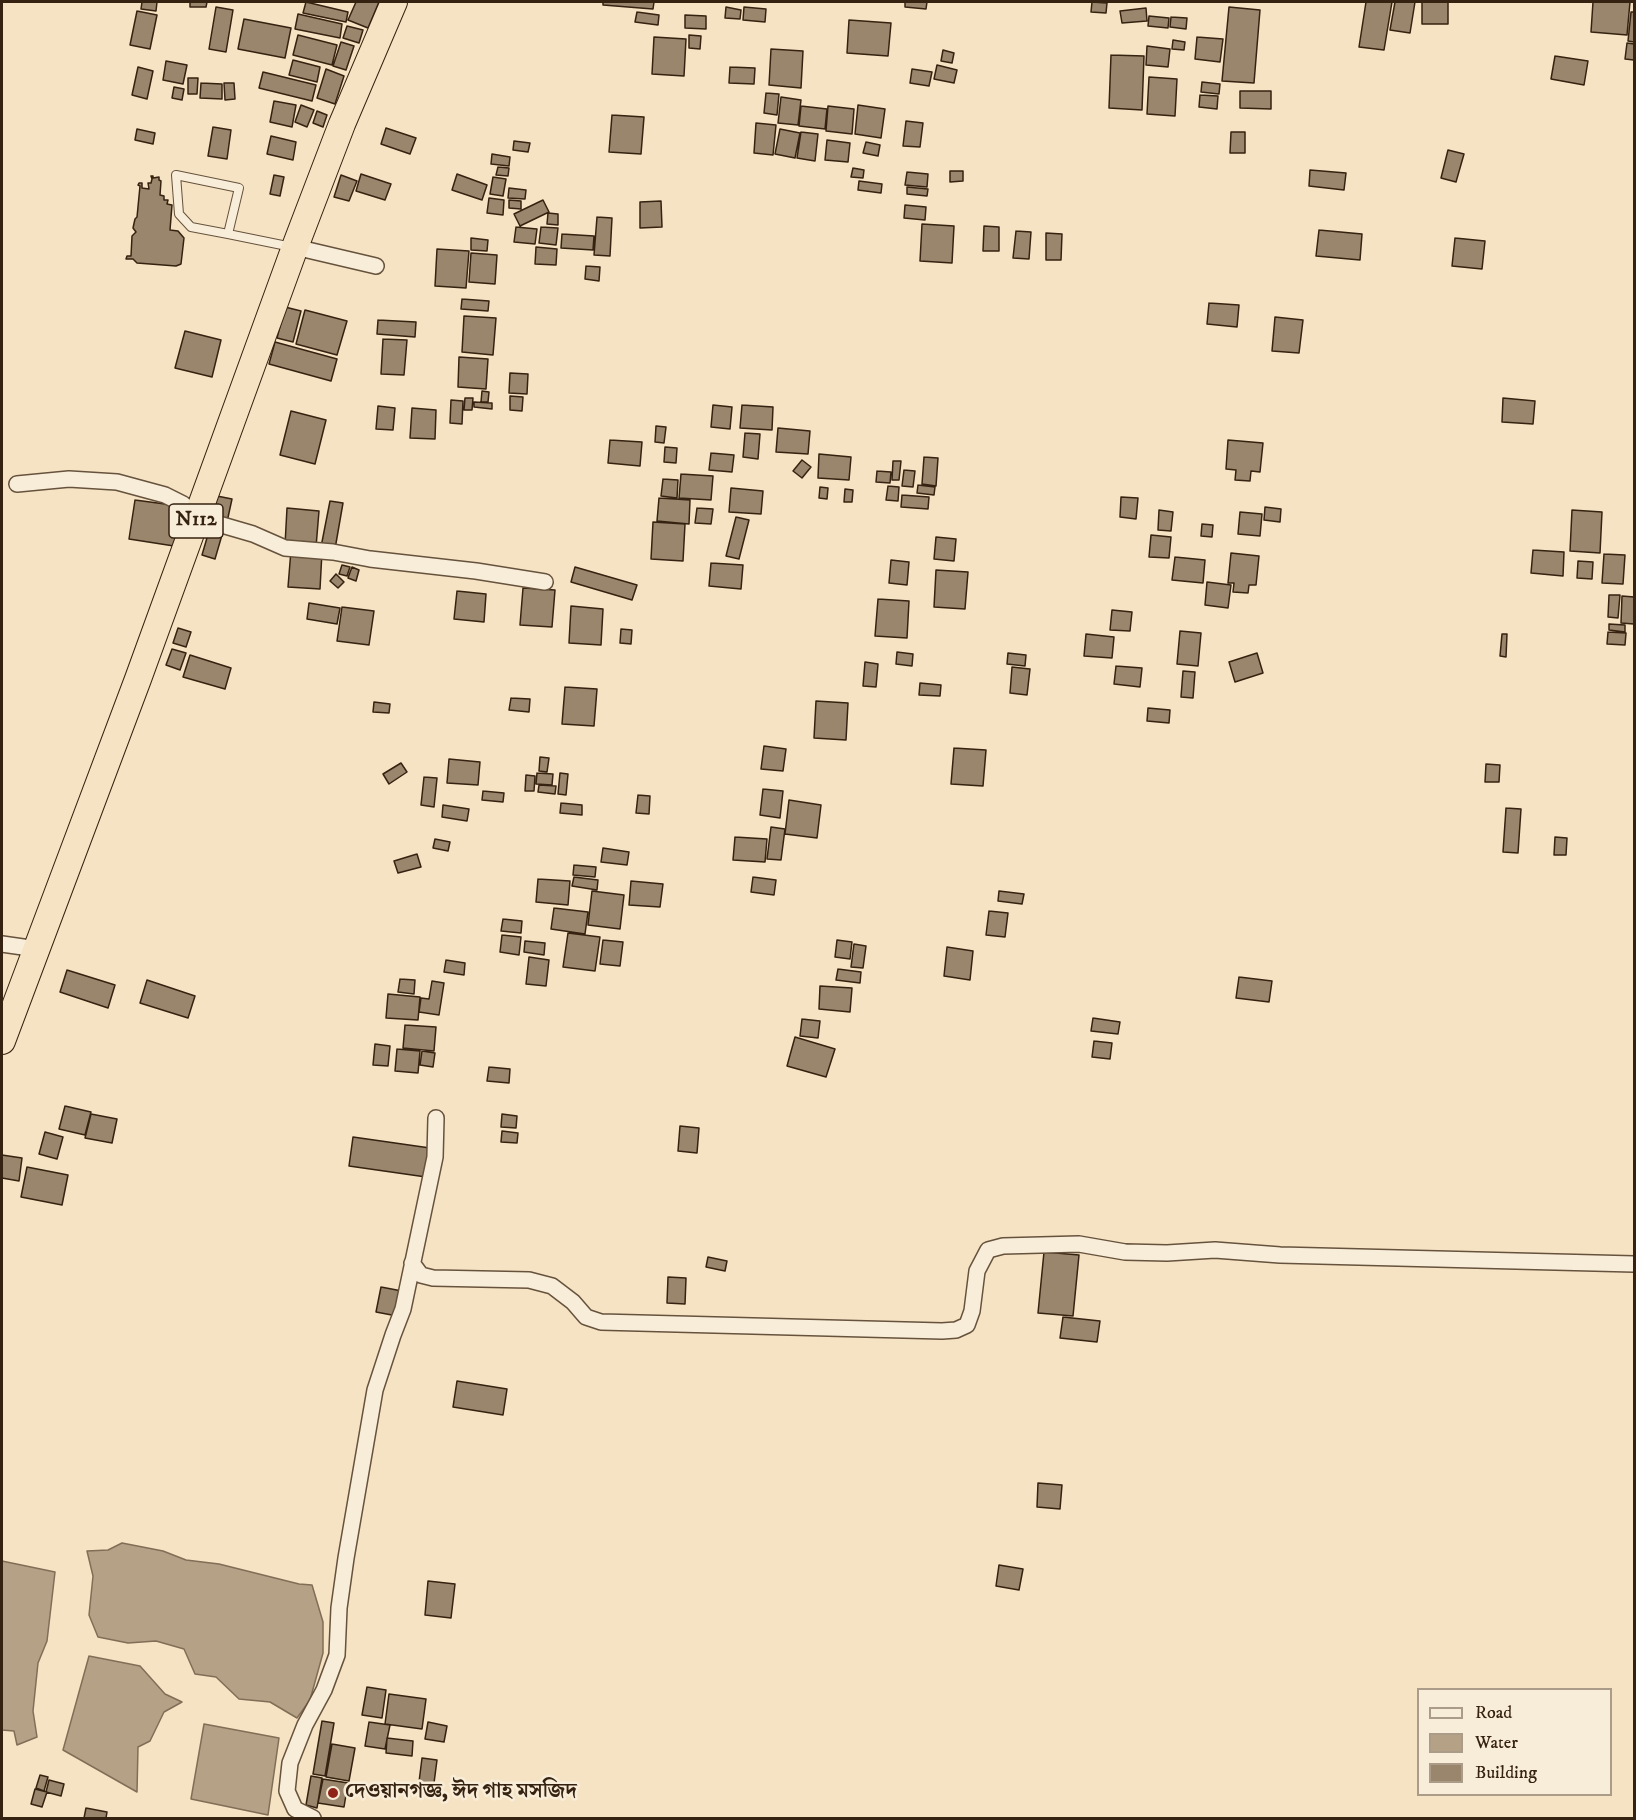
<!DOCTYPE html>
<html>
<head>
<meta charset="utf-8">
<style>
	body { margin:0 }
	#map { position:relative; width:1636px; height:1820px; overflow:hidden; background:#f5e3c3; font-family:"IM FELL DW Pica",serif }
	canvas { display:block }
	.frame { position:absolute; inset:0; border:3px solid #362210; pointer-events:none }
	.legend { position:absolute; left:1417px; top:1688px; width:195px; height:108px; box-sizing:border-box; background:#f8edd8; border:2px solid #aa9c88; margin:0; padding:8px 10px; list-style:none; font-size:18px; color:#362210 }
	.legend li { display:flex; align-items:center; gap:12px; height:30px }
	.legend b { width:30px; border:2px solid #aa9c88 }
</style>
</head>
<body>
<div id="map">
<canvas width="1636" height="1820"></canvas>
<div class="frame"></div>
<ul class="legend">
<li><b style="height:8px;background:#f8edd8"></b>Road</li>
<li><b style="height:16px;background:#b4a186"></b>Water</li>
<li><b style="height:16px;background:#99866d"></b>Building</li>
</ul>
</div>
<script>
const ctx = document.querySelector('canvas').getContext('2d');
ctx.lineJoin = 'round';
function paint(path, color) { ctx.fillStyle = color; ctx.fill(path, 'evenodd'); }
const shape = rows => new Path2D(rows.map(r => 'M' + r).join(''));
function trace(path, color, width, dash) { ctx.strokeStyle = color; ctx.lineWidth = width; ctx.lineCap = dash ? 'butt' : 'round'; ctx.setLineDash(dash || []); ctx.stroke(path); }
function drawText(font, color, halo, rows, align = 'center') {
  ctx.font = font + ' "IM FELL DW Pica","Noto Serif Bengali",serif'; ctx.lineWidth = 5; ctx.setLineDash([]); ctx.textBaseline = 'middle'; ctx.strokeStyle = halo; ctx.fillStyle = color; for (const [text, x, y, turn = 0] of rows) {
    ctx.save(); ctx.translate(x, y); ctx.rotate((+turn || 0) * Math.PI / 180); ctx.textAlign = isNaN(turn) ? turn : align; if (halo) ctx.strokeText(text, 0, 0); ctx.fillText(text, 0, 0); ctx.restore();
  }
}
const water = shape([
	[122,1543,163,1551,186,1560,219,1564,299,1584,312,1585,323,1622,323,1653,310,1700,297,1718,270,1702,239,1699,216,1677,195,1674,184,1649,156,1641,128,1643,98,1637,89,1615,93,1576,87,1551,108,1550,122,1543],
	[2,1561,55,1572,47,1641,38,1663,33,1711,37,1737,17,1745,14,1731,2,1730,2,1561],
	[89,1656,140,1666,165,1694,182,1702,164,1712,150,1741,138,1747,137,1792,63,1750,89,1656],
	[204,1724,279,1738,268,1815,191,1799,204,1724]
]);
const building = shape([
	[142,2,157,2,156,11,141,9,142,2],
	[190,2,207,2,206,7,190,7,190,2],
	[306,2,348,12,346,22,303,13,306,2],
	[356,2,379,2,368,28,348,20,356,2],
	[603,2,654,2,653,9,603,5,603,2],
	[905,2,927,2,926,9,905,7,905,2],
	[1092,2,1107,3,1106,13,1091,12,1092,2],
	[1366,2,1392,2,1384,50,1359,47,1366,2],
	[1395,2,1415,2,1410,33,1390,30,1395,2],
	[1422,2,1448,2,1448,24,1422,24,1422,2],
	[1593,2,1630,2,1627,35,1591,32,1593,2],
	[216,7,233,10,226,52,209,49,216,7],
	[726,7,741,10,740,19,725,18,726,7],
	[744,7,766,9,765,22,743,20,744,7],
	[1229,7,1260,10,1254,83,1222,81,1229,7],
	[1146,8,1147,21,1122,23,1120,11,1146,8],
	[137,11,157,15,150,49,130,45,137,11],
	[637,12,659,15,658,25,635,22,637,12],
	[1631,12,1634,12,1634,42,1628,41,1631,12],
	[298,14,342,24,340,38,295,29,298,14],
	[685,15,706,16,706,29,685,28,685,15],
	[1149,16,1169,18,1168,28,1148,26,1149,16],
	[1171,17,1187,18,1186,29,1170,27,1171,17],
	[244,19,291,28,285,58,238,49,244,19],
	[849,20,891,23,888,56,847,53,849,20],
	[347,26,363,30,359,43,343,38,347,26],
	[298,35,337,45,332,65,293,55,298,35],
	[689,35,701,36,700,49,689,48,689,35],
	[654,37,686,39,684,76,652,74,654,37],
	[1197,37,1223,39,1220,62,1195,59,1197,37],
	[1173,40,1185,42,1184,50,1172,49,1173,40],
	[341,42,354,46,346,70,333,66,341,42],
	[1627,43,1634,44,1634,60,1625,59,1627,43],
	[1147,46,1170,49,1168,67,1146,65,1147,46],
	[771,49,803,51,801,88,769,85,771,49],
	[943,50,954,53,952,63,941,61,943,50],
	[1111,55,1144,56,1142,110,1109,108,1111,55],
	[1555,56,1588,61,1584,85,1551,79,1555,56],
	[293,60,320,67,317,82,289,75,293,60],
	[166,61,187,65,183,84,163,80,166,61],
	[937,65,957,70,954,83,934,79,937,65],
	[138,67,153,71,147,99,132,95,138,67],
	[730,67,755,68,754,84,729,83,730,67],
	[326,69,344,76,335,104,317,98,326,69],
	[912,69,932,72,929,86,910,83,912,69],
	[263,72,316,85,312,101,259,88,263,72],
	[1149,77,1177,79,1175,116,1147,114,1149,77],
	[188,78,198,78,197,94,188,94,188,78],
	[1202,82,1220,84,1219,94,1201,92,1202,82],
	[201,83,222,84,222,99,200,98,201,83],
	[224,83,234,83,235,99,225,100,224,83],
	[174,87,184,89,182,100,172,98,174,87],
	[1240,91,1271,91,1271,109,1240,108,1240,91],
	[766,93,779,94,777,115,764,113,766,93],
	[1200,95,1218,96,1217,109,1199,107,1200,95],
	[781,97,801,100,798,125,778,123,781,97],
	[274,101,296,105,292,127,270,122,274,101],
	[301,105,314,110,307,127,295,122,301,105],
	[858,105,885,109,881,138,855,134,858,105],
	[801,106,827,109,825,129,799,126,801,106],
	[828,106,854,109,852,134,826,131,828,106],
	[317,111,327,115,323,127,313,123,317,111],
	[612,115,644,117,641,154,609,152,612,115],
	[906,121,923,123,920,147,903,146,906,121],
	[756,123,776,125,773,155,754,153,756,123],
	[213,127,231,130,227,159,208,156,213,127],
	[386,128,416,138,410,154,381,144,386,128],
	[137,129,155,133,153,144,135,140,137,129],
	[780,129,800,133,795,158,775,154,780,129],
	[801,132,818,134,815,161,797,158,801,132],
	[1231,132,1245,132,1245,153,1230,153,1231,132],
	[271,136,296,142,293,160,267,154,271,136],
	[827,140,850,143,848,162,825,160,827,140],
	[514,141,530,143,528,152,513,150,514,141],
	[866,142,880,145,878,156,863,153,866,142],
	[1448,150,1464,154,1456,182,1441,178,1448,150],
	[492,154,510,157,509,166,491,164,492,154],
	[498,167,509,168,508,176,496,175,498,167],
	[853,168,864,170,863,178,851,177,853,168],
	[1310,170,1346,173,1344,190,1309,186,1310,170],
	[950,171,963,171,963,181,950,182,950,171],
	[907,172,928,174,927,187,905,185,907,172],
	[361,174,391,184,385,200,356,191,361,174],
	[457,174,487,185,482,200,452,190,457,174],
	[274,175,284,177,280,196,270,194,274,175],
	[341,175,357,181,349,201,334,197,341,175],
	[151,176,153,176,153,178,159,177,159,180,161,181,160,195,164,196,164,200,168,200,167,204,172,205,170,230,178,231,184,238,181,264,176,266,137,263,133,259,126,259,127,256,131,256,132,236,136,232,133,228,135,219,137,217,140,186,138,185,139,183,142,183,142,188,149,189,148,183,151,183,152,179,151,176],
	[493,177,506,179,503,196,490,194,493,177],
	[859,181,882,184,881,193,858,190,859,181],
	[907,187,928,189,927,196,907,194,907,187],
	[509,188,526,190,525,199,508,198,509,188],
	[489,198,504,200,503,215,487,213,489,198],
	[509,200,521,201,521,209,509,208,509,200],
	[543,200,549,212,520,226,514,214,543,200],
	[661,201,662,227,640,228,640,202,661,201],
	[905,205,926,207,925,220,904,218,905,205],
	[548,213,558,214,558,225,547,224,548,213],
	[597,217,612,218,610,256,594,255,597,217],
	[922,224,954,226,952,263,920,261,922,224],
	[984,226,999,227,999,251,983,251,984,226],
	[516,227,537,229,535,244,514,242,516,227],
	[541,227,558,228,556,245,539,243,541,227],
	[1319,230,1362,234,1360,260,1316,256,1319,230],
	[1016,231,1031,232,1029,259,1013,258,1016,231],
	[1046,233,1062,234,1061,260,1046,260,1046,233],
	[562,234,594,236,593,250,561,248,562,234],
	[471,238,488,240,487,251,471,250,471,238],
	[1455,238,1485,241,1482,269,1452,266,1455,238],
	[536,247,557,249,556,265,535,264,536,247],
	[437,249,469,251,466,288,435,286,437,249],
	[471,253,497,255,495,284,469,282,471,253],
	[586,266,600,267,599,281,585,279,586,266],
	[462,299,489,301,488,311,461,309,462,299],
	[1209,303,1239,305,1237,327,1207,324,1209,303],
	[285,307,301,311,293,342,277,338,285,307],
	[305,310,347,321,337,355,296,344,305,310],
	[464,316,496,318,493,355,462,352,464,316],
	[1275,317,1303,320,1299,353,1272,351,1275,317],
	[378,320,416,322,415,337,377,334,378,320],
	[185,331,221,340,212,377,175,368,185,331],
	[383,339,407,340,404,375,381,374,383,339],
	[275,342,337,359,331,381,269,364,275,342],
	[459,357,488,359,486,389,458,387,459,357],
	[510,373,528,374,527,394,509,393,510,373],
	[482,391,489,392,488,402,481,402,482,391],
	[510,396,523,397,522,411,510,410,510,396],
	[465,398,473,398,472,410,464,410,465,398],
	[1503,398,1535,401,1533,424,1502,422,1503,398],
	[451,400,463,401,462,424,450,423,451,400],
	[474,402,492,403,492,409,474,407,474,402],
	[713,405,732,407,730,429,711,427,713,405],
	[742,405,773,407,772,430,740,428,742,405],
	[378,406,395,408,393,430,376,429,378,406],
	[412,408,436,410,435,439,410,438,412,408],
	[291,411,326,420,315,464,280,455,291,411],
	[656,426,666,427,664,443,655,442,656,426],
	[778,428,810,431,808,454,776,452,778,428],
	[745,433,760,434,758,459,743,457,745,433],
	[610,440,642,442,640,466,608,463,610,440],
	[1228,440,1263,443,1260,472,1251,471,1250,481,1235,480,1236,470,1226,469,1228,440],
	[665,447,677,448,676,463,664,462,665,447],
	[711,453,734,455,732,472,709,470,711,453],
	[819,454,851,457,849,480,818,478,819,454],
	[924,457,938,458,936,486,922,484,924,457],
	[802,460,811,467,802,478,793,471,802,460],
	[893,461,901,461,899,480,892,480,893,461],
	[904,470,915,471,913,487,902,486,904,470],
	[877,471,891,472,890,483,876,482,877,471],
	[681,474,713,476,711,500,679,498,681,474],
	[663,479,678,480,677,498,661,496,663,479],
	[918,485,935,487,934,495,917,493,918,485],
	[888,486,899,487,898,501,886,500,888,486],
	[820,487,828,488,827,499,819,498,820,487],
	[731,488,763,491,761,514,729,512,731,488],
	[845,489,853,490,852,502,844,502,845,489],
	[902,495,929,497,928,509,901,507,902,495],
	[217,496,232,499,227,522,211,518,217,496],
	[1121,497,1138,498,1136,519,1120,517,1121,497],
	[659,498,690,500,689,524,657,521,659,498],
	[135,500,180,506,174,546,129,539,135,500],
	[330,501,343,503,335,549,321,547,330,501],
	[1265,507,1281,509,1280,522,1264,520,1265,507],
	[287,508,319,511,316,547,285,545,287,508],
	[697,508,713,509,711,524,695,523,697,508],
	[1159,510,1173,512,1171,531,1158,530,1159,510],
	[1572,510,1602,512,1600,553,1570,551,1572,510],
	[1240,512,1262,514,1260,536,1238,534,1240,512],
	[736,517,749,520,739,559,726,556,736,517],
	[653,522,685,524,683,561,651,559,653,522],
	[1202,524,1213,525,1212,537,1201,536,1202,524],
	[209,531,222,535,215,559,202,555,209,531],
	[1151,535,1171,537,1169,558,1149,557,1151,535],
	[936,537,956,539,954,561,934,559,936,537],
	[291,550,322,552,320,589,288,587,291,550],
	[1533,550,1564,552,1563,576,1531,573,1533,550],
	[1231,553,1259,556,1256,585,1249,585,1248,593,1233,592,1234,583,1228,583,1231,553],
	[1604,554,1625,555,1623,584,1602,583,1604,554],
	[1175,557,1205,560,1203,583,1172,580,1175,557],
	[891,560,909,562,907,585,889,583,891,560],
	[1578,561,1593,562,1592,579,1577,578,1578,561],
	[711,563,743,565,741,589,709,586,711,563],
	[342,565,350,567,347,576,339,574,342,565],
	[352,567,359,570,356,581,348,578,352,567],
	[575,567,637,585,632,600,571,582,575,567],
	[936,570,968,572,965,609,934,607,936,570],
	[336,574,344,582,338,588,330,581,336,574],
	[1207,582,1231,585,1228,608,1205,605,1207,582],
	[523,588,555,590,552,627,520,625,523,588],
	[457,591,486,594,484,622,454,619,457,591],
	[1609,595,1620,595,1618,618,1608,617,1609,595],
	[1622,596,1634,597,1634,624,1621,623,1622,596],
	[878,599,909,601,907,638,875,636,878,599],
	[309,603,340,608,337,624,307,619,309,603],
	[571,606,603,609,601,645,569,643,571,606],
	[342,607,374,611,369,645,337,641,342,607],
	[1112,610,1132,612,1130,631,1110,630,1112,610],
	[1609,624,1625,625,1625,632,1609,630,1609,624],
	[178,628,191,632,186,647,173,643,178,628],
	[621,629,632,630,631,644,620,643,621,629],
	[1180,631,1201,633,1198,666,1177,664,1180,631],
	[1608,632,1626,633,1625,645,1607,644,1608,632],
	[1086,634,1114,637,1112,658,1084,656,1086,634],
	[1502,634,1507,634,1506,657,1500,656,1502,634],
	[172,649,186,653,180,670,166,665,172,649],
	[897,652,913,654,912,666,896,664,897,652],
	[1008,653,1026,655,1025,666,1007,664,1008,653],
	[1257,653,1263,673,1235,682,1229,662,1257,653],
	[190,655,231,668,225,689,183,677,190,655],
	[865,662,878,664,876,687,863,686,865,662],
	[1116,666,1142,668,1140,687,1114,684,1116,666],
	[1012,667,1030,669,1027,695,1010,693,1012,667],
	[1183,671,1195,672,1193,698,1181,697,1183,671],
	[920,683,941,685,940,696,919,695,920,683],
	[565,687,597,689,594,726,562,724,565,687],
	[511,698,530,699,529,712,509,710,511,698],
	[816,701,848,703,846,740,814,738,816,701],
	[374,702,390,704,389,713,373,712,374,702],
	[1148,708,1170,710,1169,723,1147,721,1148,708],
	[764,746,786,749,783,771,761,769,764,746],
	[954,748,986,750,983,786,951,784,954,748],
	[540,757,549,758,547,772,539,771,540,757],
	[449,759,480,762,478,785,447,783,449,759],
	[401,763,407,772,389,784,383,774,401,763],
	[1486,764,1500,765,1499,782,1485,782,1486,764],
	[537,773,553,774,552,785,536,784,537,773],
	[560,773,568,774,566,795,558,794,560,773],
	[526,775,535,776,534,791,525,791,526,775],
	[424,777,437,778,434,807,421,805,424,777],
	[539,785,556,786,555,794,538,792,539,785],
	[763,789,783,791,780,818,760,815,763,789],
	[483,791,504,793,503,802,482,800,483,791],
	[638,795,650,796,649,814,636,813,638,795],
	[789,800,821,805,817,838,785,834,789,800],
	[561,803,582,805,582,815,560,813,561,803],
	[443,805,469,809,467,821,442,817,443,805],
	[1506,808,1521,809,1518,853,1503,852,1506,808],
	[771,827,785,829,781,860,767,859,771,827],
	[735,837,767,839,765,862,733,860,735,837],
	[1555,837,1567,838,1566,855,1554,855,1555,837],
	[435,839,450,842,448,851,433,848,435,839],
	[603,848,629,852,627,865,601,862,603,848],
	[417,854,421,867,398,873,394,861,417,854],
	[574,865,596,867,595,877,573,875,574,865],
	[574,877,598,880,597,890,572,886,574,877],
	[753,877,776,880,774,895,751,892,753,877],
	[538,879,570,881,568,905,536,902,538,879],
	[631,881,663,884,660,907,629,905,631,881],
	[592,891,624,895,620,929,588,925,592,891],
	[999,891,1024,894,1022,904,998,901,999,891],
	[554,908,588,912,585,934,551,929,554,908],
	[989,911,1008,913,1005,937,986,935,989,911],
	[503,919,522,921,521,933,501,931,503,919],
	[568,933,600,937,595,971,563,967,568,933],
	[502,935,521,937,519,955,500,952,502,935],
	[603,940,623,942,620,966,600,964,603,940],
	[837,940,852,942,850,959,835,957,837,940],
	[525,941,545,943,544,955,524,952,525,941],
	[854,944,866,946,863,968,851,967,854,944],
	[947,947,973,951,970,980,944,976,947,947],
	[529,957,549,960,546,986,526,984,529,957],
	[446,960,465,963,464,975,444,972,446,960],
	[838,969,861,972,860,983,836,980,838,969],
	[67,970,115,985,108,1008,60,992,67,970],
	[1239,977,1272,981,1269,1002,1236,998,1239,977],
	[400,979,415,980,414,994,398,992,400,979],
	[147,980,195,996,188,1018,140,1003,147,980],
	[432,981,444,983,439,1015,419,1012,421,998,429,999,432,981],
	[820,986,852,988,850,1012,819,1009,820,986],
	[388,994,420,997,418,1020,386,1018,388,994],
	[1093,1018,1120,1022,1118,1034,1091,1031,1093,1018],
	[802,1019,820,1021,818,1038,800,1036,802,1019],
	[405,1025,436,1027,434,1051,403,1048,405,1025],
	[795,1037,835,1049,826,1077,787,1066,795,1037],
	[1094,1041,1112,1043,1110,1059,1092,1057,1094,1041],
	[375,1044,390,1046,388,1066,373,1065,375,1044],
	[397,1049,420,1051,418,1073,395,1071,397,1049],
	[422,1051,435,1053,433,1067,420,1065,422,1051],
	[489,1067,510,1069,509,1083,487,1081,489,1067],
	[65,1106,91,1112,85,1135,59,1129,65,1106],
	[91,1114,117,1119,112,1143,85,1138,91,1114],
	[502,1114,517,1116,516,1128,501,1127,502,1114],
	[680,1126,699,1128,697,1153,678,1151,680,1126],
	[502,1131,518,1133,517,1143,501,1142,502,1131],
	[45,1132,63,1137,57,1159,39,1154,45,1132],
	[353,1137,430,1148,426,1177,349,1166,353,1137],
	[2,1155,22,1158,19,1181,2,1178,2,1155],
	[27,1167,68,1175,62,1205,21,1197,27,1167],
	[1044,1252,1079,1255,1073,1316,1038,1313,1044,1252],
	[708,1257,727,1261,725,1271,706,1267,708,1257],
	[668,1277,686,1278,685,1304,667,1303,668,1277],
	[381,1287,402,1291,397,1316,376,1312,381,1287],
	[1063,1317,1100,1321,1097,1342,1060,1338,1063,1317],
	[457,1381,507,1389,503,1415,453,1407,457,1381],
	[1038,1483,1062,1485,1060,1509,1037,1507,1038,1483],
	[999,1565,1023,1569,1019,1590,996,1586,999,1565],
	[428,1581,455,1584,451,1618,425,1615,428,1581],
	[367,1687,386,1690,382,1718,362,1715,367,1687],
	[389,1694,426,1699,422,1729,385,1724,389,1694],
	[322,1721,334,1723,325,1776,313,1774,322,1721],
	[369,1722,390,1725,385,1749,365,1746,369,1722],
	[428,1722,447,1726,444,1742,425,1739,428,1722],
	[387,1738,413,1741,412,1756,386,1753,387,1738],
	[332,1744,355,1748,349,1781,326,1777,332,1744],
	[422,1758,437,1760,434,1783,419,1782,422,1758],
	[40,1775,48,1777,44,1791,36,1788,40,1775],
	[311,1776,322,1778,317,1808,306,1805,311,1776],
	[323,1779,348,1783,344,1807,318,1803,323,1779],
	[49,1780,64,1784,61,1796,46,1792,49,1780],
	[35,1789,47,1792,42,1807,31,1804,35,1789],
	[86,1808,107,1812,106,1818,84,1818,86,1808]
]);
const service = shape([
	[228,234,239,188,176,175,179,214,191,227,228,234,292,247]
]);
const minor = shape([
	[295,247,376,266],
	[17,484,69,479,117,482,165,495,183,504,198,518,253,534,285,548,333,552,370,559,476,571,545,582],
	[2,944,37,949],
	[412,1263,421,1275,433,1278,529,1280,552,1286,573,1302,586,1317,601,1322,942,1331,956,1330,967,1325,972,1311,977,1271,988,1250,1003,1246,1079,1244,1125,1252,1167,1253,1215,1250,1280,1255,1634,1264],
	[313,1818,295,1809,287,1791,290,1763,305,1725,324,1690,337,1655,339,1608,346,1558,375,1390,393,1335,403,1309,435,1157,436,1118]
]);
const trunk = shape([
	[2,1041,138,679,295,247,342,124,394,2]
]);
const markers = [
	[333,1793,6,"#8f2418"]
];
const shields = [
	[196,521,54]
];
const shieldNames = [
	["N112",196,521]
];
const poiNames = [
	["দেওয়ানগজ্ঞ, ঈদ গাহ মসজিদ",345,1793]
];
paint(water, '#b4a186');
trace(water, '#826e57', 1.5);
paint(building, '#99866d');
trace(building, '#362210', 1.5);
trace(service, '#66523d', 10);
trace(minor, '#66523d', 18);
trace(trunk, '#362210', 28);
trace(service, '#f8edd8', 8);
trace(minor, '#f8edd8', 15);
trace(trunk, '#f5e3c3', 26);
for (const [x, y, r, color] of markers) { const dot = new Path2D(); dot.arc(x, y, r, 0, 2 * Math.PI); ctx.fillStyle = color; ctx.fill(dot); trace(dot, '#f8edd8', 2); }
for (const [x, y, w] of shields) { const box = new Path2D(); box.roundRect(x - w / 2, y - 17, w, 34, 4.5); ctx.fillStyle = '#f8edd8'; ctx.fill(box); trace(box, '#362210', 1.5); }
drawText('bold 20px', '#362210', null, shieldNames);
drawText('bold 21px', '#362210', '#f8edd8', poiNames, 'left');
</script>
</body>
</html>
